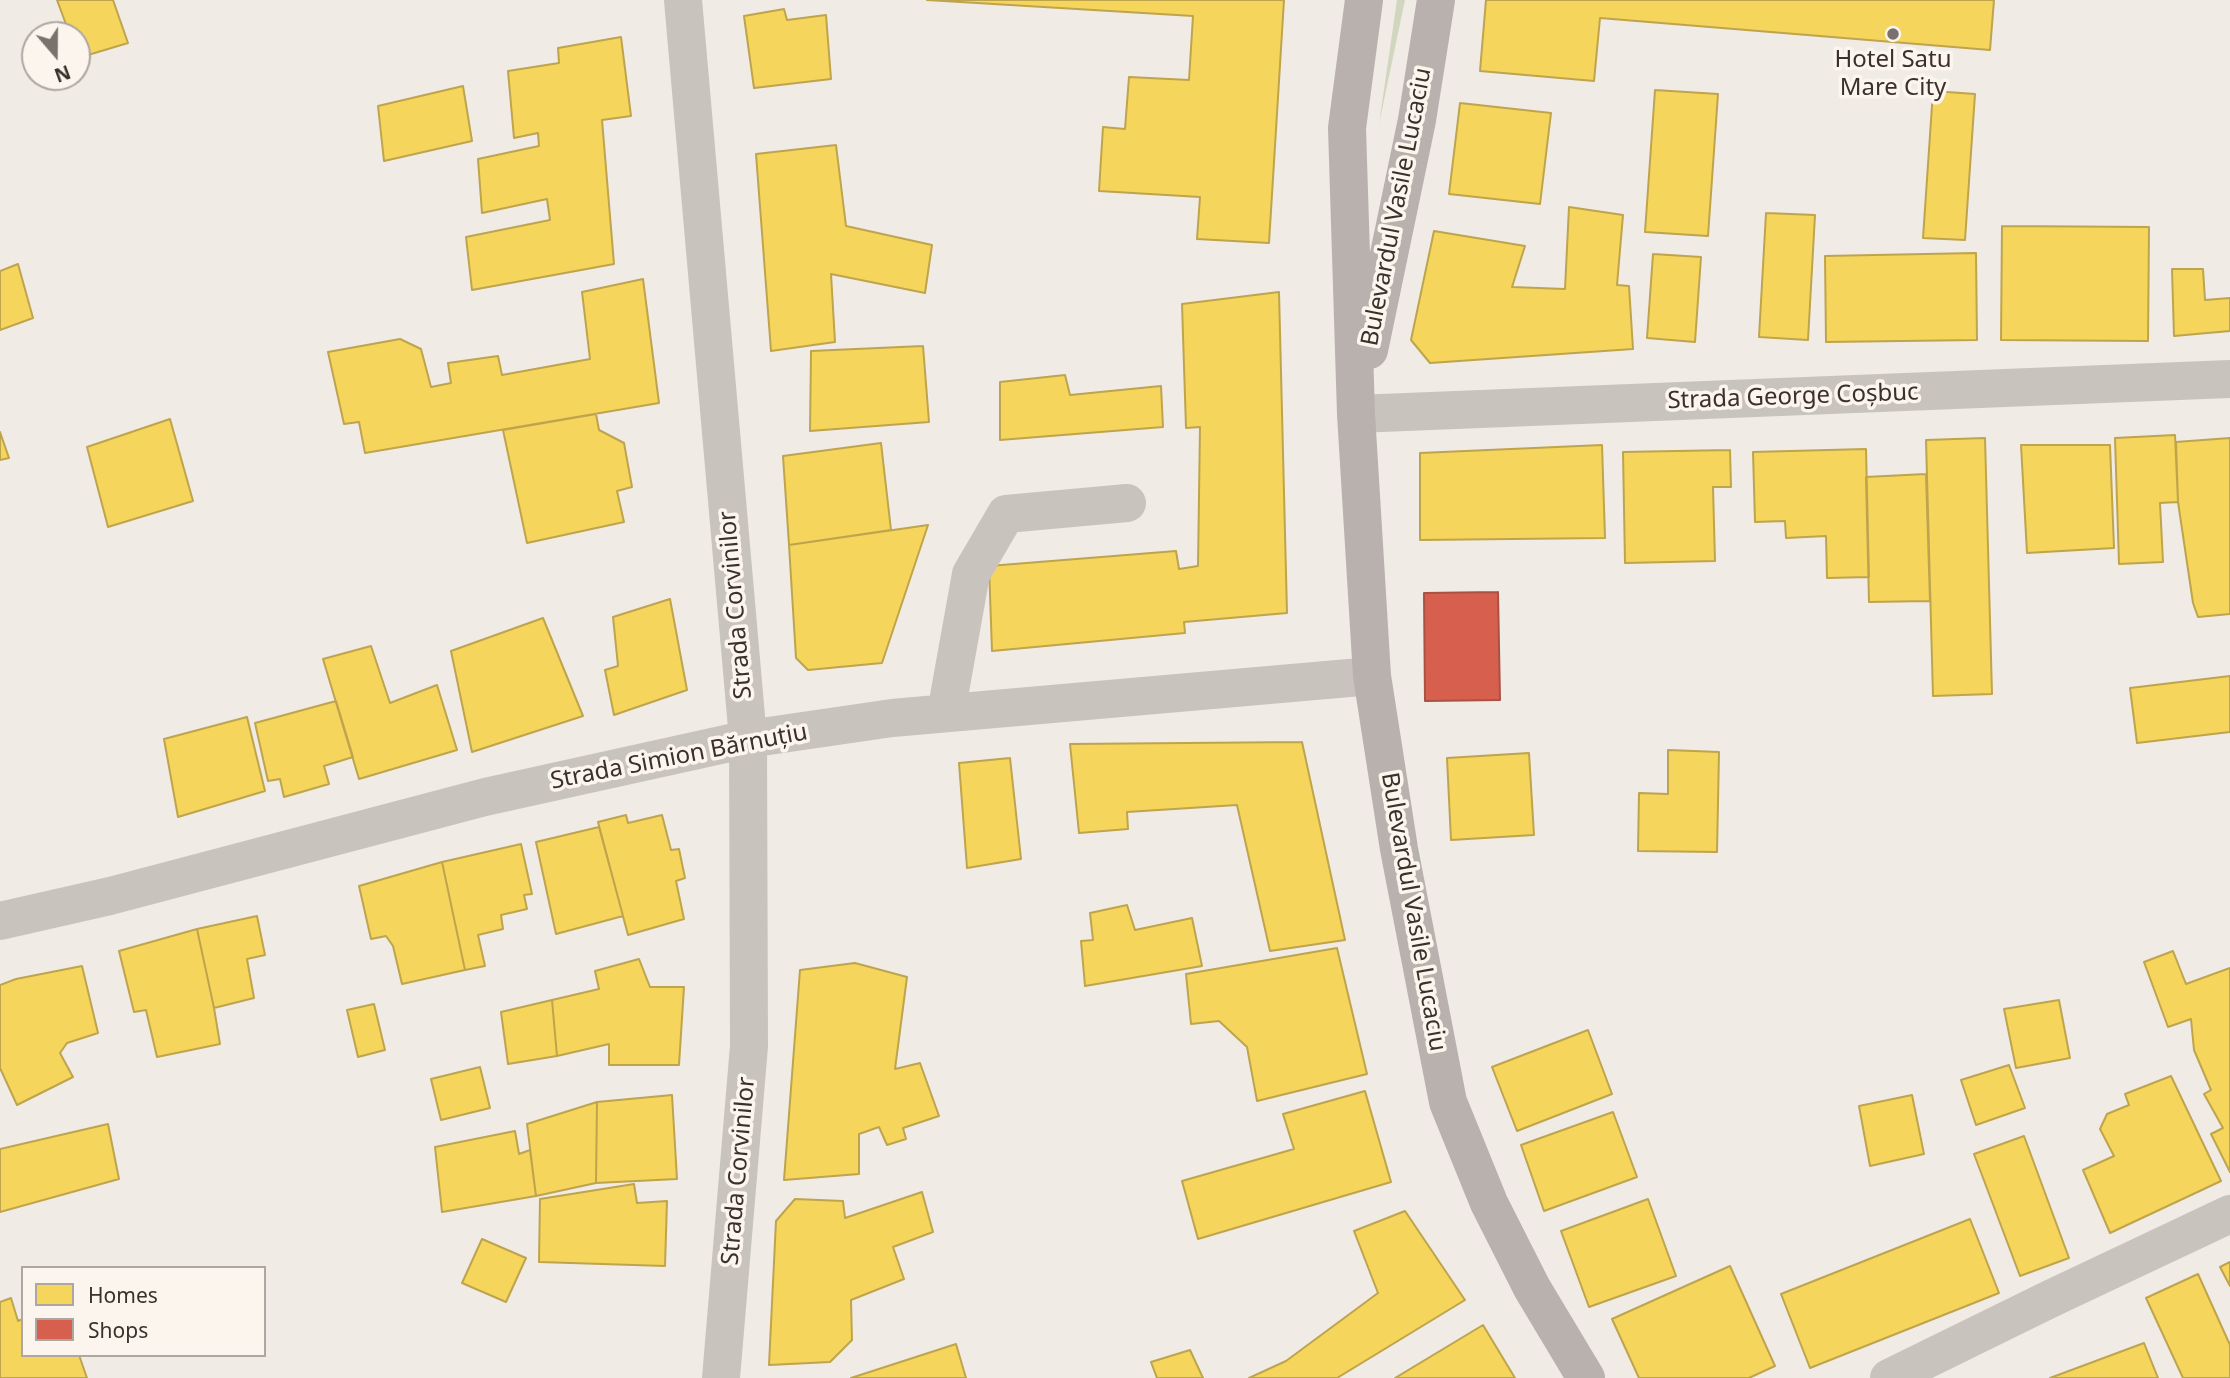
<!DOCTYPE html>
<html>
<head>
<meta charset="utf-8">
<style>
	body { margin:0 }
	#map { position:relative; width:2230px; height:1378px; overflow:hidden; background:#f0ebe5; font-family:"Noto Sans",sans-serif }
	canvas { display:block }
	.legend { position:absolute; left:21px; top:1266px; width:245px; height:91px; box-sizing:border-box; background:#fbf5ee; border:2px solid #aea6a0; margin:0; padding:9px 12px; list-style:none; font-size:21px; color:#3b302b }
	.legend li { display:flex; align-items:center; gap:14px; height:35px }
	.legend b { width:35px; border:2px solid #aea6a0 }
	.north { position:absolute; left:21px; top:21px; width:70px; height:70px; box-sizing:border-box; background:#fbf5ee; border:2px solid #aea6a0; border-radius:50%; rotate:160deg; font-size:19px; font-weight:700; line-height:28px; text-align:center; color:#3b302b }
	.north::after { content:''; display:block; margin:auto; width:24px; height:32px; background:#7a716c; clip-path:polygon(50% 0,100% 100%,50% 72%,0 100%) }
</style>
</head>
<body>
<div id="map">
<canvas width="2230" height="1378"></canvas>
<ul class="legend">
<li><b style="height:19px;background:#f6d55c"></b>Homes</li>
<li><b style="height:19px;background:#d6604d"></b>Shops</li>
</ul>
<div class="north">N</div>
</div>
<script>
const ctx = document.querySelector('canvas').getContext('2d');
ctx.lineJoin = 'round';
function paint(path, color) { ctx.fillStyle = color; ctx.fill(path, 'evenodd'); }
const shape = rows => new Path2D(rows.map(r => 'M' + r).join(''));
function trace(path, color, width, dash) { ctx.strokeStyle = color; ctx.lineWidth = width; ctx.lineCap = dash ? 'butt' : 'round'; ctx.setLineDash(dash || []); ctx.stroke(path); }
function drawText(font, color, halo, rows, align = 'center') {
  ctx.font = font + ' "Noto Sans",sans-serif'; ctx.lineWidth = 7; ctx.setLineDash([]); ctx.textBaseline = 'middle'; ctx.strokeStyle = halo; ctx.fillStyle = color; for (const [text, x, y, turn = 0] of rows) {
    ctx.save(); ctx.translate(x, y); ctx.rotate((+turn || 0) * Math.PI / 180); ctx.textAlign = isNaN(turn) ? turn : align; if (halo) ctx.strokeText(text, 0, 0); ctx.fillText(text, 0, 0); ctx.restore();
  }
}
const green = shape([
	[1397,0,1405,0,1379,124]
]);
const homes = shape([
	[57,0,113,0,128,43,78,58,77,35,70,35,57,0],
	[927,0,1284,0,1269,243,1197,239,1200,197,1099,191,1103,127,1125,129,1129,77,1189,80,1193,16,927,0],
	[1486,0,1994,0,1990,50,1600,18,1594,81,1480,71,1486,0],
	[784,9,787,20,826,15,831,79,754,88,744,16,784,9],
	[621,37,631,116,602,120,614,264,472,290,466,237,550,220,547,199,482,213,478,159,539,146,538,133,514,138,508,71,559,63,558,48,621,37],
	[463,86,472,141,384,161,378,106,463,86],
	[1655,90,1718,94,1708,236,1645,232,1655,90],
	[1933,91,1975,94,1965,240,1923,238,1933,91],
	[1460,103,1551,113,1540,204,1449,194,1460,103],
	[836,145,846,226,932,245,925,293,831,274,835,342,771,351,756,154,836,145],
	[1569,207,1623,215,1617,285,1629,286,1633,349,1430,363,1411,340,1434,231,1525,246,1512,287,1565,289,1569,207],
	[1766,213,1815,215,1808,340,1759,337,1766,213],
	[2002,226,2149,227,2148,341,2001,340,2002,226],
	[1976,253,1977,340,1826,342,1825,256,1976,253],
	[1653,254,1701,257,1695,342,1647,338,1653,254],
	[18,264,33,318,0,330,0,271,18,264],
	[2172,269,2203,269,2205,300,2230,298,2230,331,2174,336,2172,269],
	[643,279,659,403,365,453,359,422,344,424,328,352,400,339,421,349,431,387,451,383,448,363,498,356,502,375,590,359,582,292,643,279],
	[1279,292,1287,613,1184,622,1185,633,992,651,989,566,1176,551,1179,569,1198,566,1200,427,1186,428,1182,304,1279,292],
	[923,346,929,422,810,431,811,351,923,346],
	[1065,375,1070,395,1161,386,1163,427,1000,440,1000,382,1065,375],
	[596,414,599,430,624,443,632,487,617,491,624,522,527,543,503,430,596,414],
	[170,419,193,501,108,527,87,447,170,419],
	[0,432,9,458,0,460,0,432],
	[2175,435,2178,502,2160,503,2163,562,2119,564,2115,438,2175,435],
	[1985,438,1992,694,1933,696,1926,440,1985,438],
	[2230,438,2230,614,2198,617,2193,603,2178,502,2176,442,2230,438],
	[881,443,891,530,789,545,783,456,881,443],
	[1602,445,1605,538,1420,540,1420,453,1602,445],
	[2021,445,2110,445,2114,548,2027,553,2021,445],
	[1866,449,1869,577,1827,578,1826,536,1786,538,1785,521,1755,522,1753,452,1866,449],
	[1730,450,1731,487,1713,487,1715,561,1625,563,1623,452,1730,450],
	[1926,474,1930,601,1869,602,1866,477,1926,474],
	[928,525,882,663,808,670,796,658,789,545,928,525],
	[670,599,687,690,614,715,605,670,618,666,613,617,670,599],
	[543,618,583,716,472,752,451,651,543,618],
	[371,646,390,703,437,685,457,750,359,779,323,659,371,646],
	[2230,676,2230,732,2137,743,2130,688,2230,676],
	[336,701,353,757,324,766,329,784,284,797,280,779,268,781,255,723,336,701],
	[247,717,265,791,178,817,164,739,247,717],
	[1302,742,1345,940,1270,951,1237,805,1127,812,1128,829,1079,833,1070,744,1302,742],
	[1668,750,1719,752,1717,852,1638,851,1639,793,1668,794,1668,750],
	[1529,753,1534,835,1451,840,1447,758,1529,753],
	[1010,758,1021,859,967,868,959,763,1010,758],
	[626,815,628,823,662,815,671,850,679,849,685,878,676,881,684,919,628,935,598,822,626,815],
	[599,827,623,916,556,934,536,842,599,827],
	[521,844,532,894,524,895,527,909,501,915,503,929,478,935,485,966,465,970,442,862,521,844],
	[442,862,465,970,402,984,393,946,386,936,371,939,359,886,442,862],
	[1127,905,1135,930,1192,918,1202,966,1085,986,1081,941,1093,940,1090,913,1127,905],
	[257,916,265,955,247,959,254,998,214,1008,197,929,257,916],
	[197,929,214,1008,220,1044,157,1057,146,1010,134,1012,119,951,197,929],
	[1337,948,1367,1074,1257,1101,1247,1047,1219,1021,1191,1024,1186,974,1337,948],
	[2173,951,2186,984,2230,968,2230,1172,2211,1134,2223,1128,2204,1094,2211,1090,2194,1050,2191,1019,2168,1027,2144,962,2173,951],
	[639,959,650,987,684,987,679,1065,609,1065,609,1044,557,1056,552,1000,599,989,595,971,639,959],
	[855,963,907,977,895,1069,920,1063,939,1116,903,1128,906,1139,887,1145,879,1127,859,1134,859,1174,784,1180,800,970,855,963],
	[82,966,98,1033,67,1043,60,1053,73,1077,17,1105,0,1068,0,985,16,979,82,966],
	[552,1000,557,1056,508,1064,501,1012,552,1000],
	[2059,1000,2070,1058,2016,1068,2004,1009,2059,1000],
	[374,1004,385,1050,358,1057,347,1010,374,1004],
	[1588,1030,1612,1094,1517,1131,1492,1067,1588,1030],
	[2009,1065,2025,1108,1976,1125,1961,1080,2009,1065],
	[480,1067,490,1108,441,1120,431,1079,480,1067],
	[2171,1076,2221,1181,2110,1233,2083,1170,2114,1156,2100,1129,2107,1114,2129,1105,2125,1094,2171,1076],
	[1365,1091,1391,1182,1198,1239,1182,1181,1294,1149,1283,1114,1365,1091],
	[672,1095,677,1179,596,1183,597,1102,672,1095],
	[1912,1095,1924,1154,1870,1166,1859,1106,1912,1095],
	[597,1102,596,1183,536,1196,527,1124,597,1102],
	[1613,1112,1637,1177,1544,1211,1521,1145,1613,1112],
	[108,1124,119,1179,0,1212,0,1149,108,1124],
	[515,1131,519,1154,530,1150,536,1196,442,1212,435,1147,515,1131],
	[2024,1136,2069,1258,2020,1276,1974,1154,2024,1136],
	[634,1184,637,1203,667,1201,665,1266,539,1262,540,1199,634,1184],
	[922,1192,933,1232,893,1247,904,1279,851,1300,852,1340,830,1362,769,1365,776,1221,795,1199,843,1201,845,1218,922,1192],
	[1648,1199,1676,1276,1589,1307,1561,1231,1648,1199],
	[1405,1211,1465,1300,1337,1378,1249,1378,1286,1361,1378,1293,1354,1231,1405,1211],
	[1970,1219,1999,1293,1810,1368,1781,1294,1970,1219],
	[482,1239,526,1258,506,1302,462,1283,482,1239],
	[2230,1262,2230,1286,2220,1267,2230,1262],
	[1730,1266,1775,1366,1749,1378,1639,1378,1612,1319,1730,1266],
	[2198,1274,2230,1345,2230,1378,2183,1378,2146,1298,2198,1274],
	[11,1298,18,1321,23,1319,23,1355,79,1355,87,1378,0,1378,0,1302,11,1298],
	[1483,1325,1515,1378,1395,1378,1483,1325],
	[2144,1343,2158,1378,2050,1378,2144,1343],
	[956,1344,966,1378,851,1378,956,1344],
	[1190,1350,1203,1378,1157,1378,1151,1362,1190,1350]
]);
const shops = shape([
	[1498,592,1500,700,1425,701,1424,593,1498,592]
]);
const minor = shape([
	[683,0,748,739,749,1046,721,1378],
	[1356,414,2230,379],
	[946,713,971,574,1006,514,1127,503],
	[0,921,110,896,485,797,748,739,892,718,1372,676],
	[1889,1378,2050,1299,2230,1214]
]);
const major = shape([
	[1364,0,1347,128,1356,414,1372,676,1399,849,1448,1102,1489,1203,1532,1288,1586,1378],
	[1369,350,1417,120,1436,0]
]);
const markers = [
	[1893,34,7,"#7a716c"]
];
const poiNames = [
	["Hotel Satu",1893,60],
	["Mare City",1893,88]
];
const streetNames = [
	["Bulevardul Vasile Lucaciu",1397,207,-79],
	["Strada George Coșbuc",1793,397,-2],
	["Strada Corvinilor",736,605,-95],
	["Strada Simion Bărnuțiu",679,757,-11],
	["Bulevardul Vasile Lucaciu",1413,912,80],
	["Strada Corvinilor",739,1171,-85]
];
paint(green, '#d1d6bf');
paint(homes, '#f6d55c');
trace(homes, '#bea44d', 2);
paint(shops, '#d6604d');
trace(shops, '#a85243', 2);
trace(minor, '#c9c3be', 38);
trace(major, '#b8b1ad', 38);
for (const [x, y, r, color] of markers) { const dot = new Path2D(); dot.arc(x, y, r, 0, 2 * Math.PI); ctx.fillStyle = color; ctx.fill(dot); trace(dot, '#fbf5ee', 2.5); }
drawText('24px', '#3b302b', '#fbf5ee', poiNames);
drawText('24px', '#3b302b', '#fbf5ee', streetNames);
</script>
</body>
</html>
